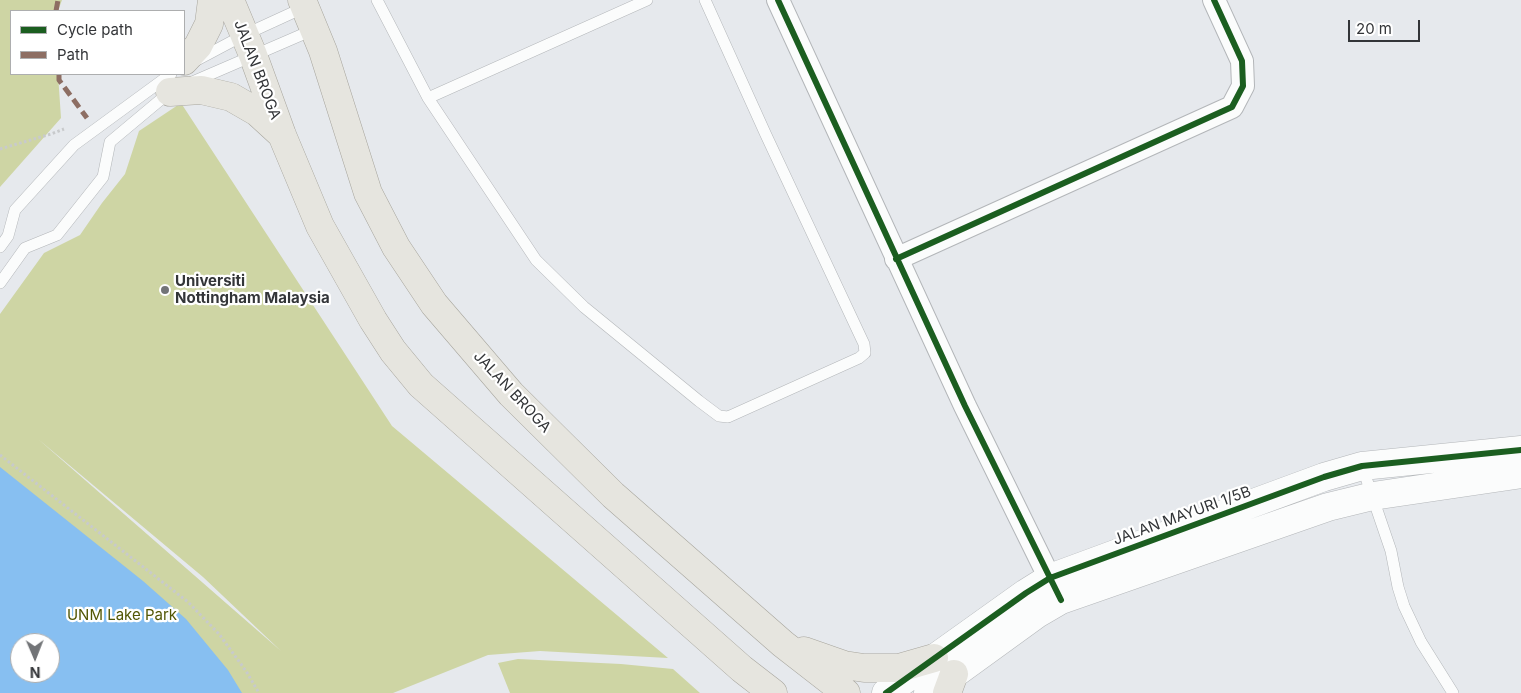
<!DOCTYPE html>
<html>
<head>
<meta charset="utf-8">
<style>
	body { margin:0 }
	#map { position:relative; width:1521px; height:693px; overflow:hidden; background:#e6e9ed; font-family:Inter,sans-serif }
	canvas { display:block }
	.legend { position:absolute; left:10px; top:10px; width:175px; height:65px; box-sizing:border-box; background:#fff; border:1px solid #adaeaf; margin:0; padding:6px 9px; list-style:none; font-size:15px; color:#333538 }
	.legend li { display:flex; align-items:center; gap:10px; height:25px }
	.legend b { width:25px; border:1px solid #adaeaf }
	.north { position:absolute; left:10px; top:633px; width:50px; height:50px; box-sizing:border-box; background:#fff; border:1px solid #adaeaf; border-radius:50%; rotate:179deg; font-size:14px; font-weight:700; line-height:20px; text-align:center; color:#333538 }
	.north::after { content:''; display:block; margin:auto; width:18px; height:22px; background:#727477; clip-path:polygon(50% 0,100% 100%,50% 72%,0 100%) }
	.scale { position:absolute; left:1348px; top:20px; width:72px; height:22px; box-sizing:border-box; border:2px solid #333538; border-top:0; padding-left:6px; font-size:15px; line-height:18px; white-space:nowrap; color:#333538; -webkit-text-stroke:4px #fff; paint-order:stroke }
</style>
</head>
<body>
<div id="map">
<canvas width="1521" height="693"></canvas>
<ul class="legend">
<li><b style="height:6px;background:#1b5e20"></b>Cycle path</li>
<li><b style="height:6px;background:#8d6e63"></b>Path</li>
</ul>
<div class="north">N</div>
<div class="scale">20 m</div>
</div>
<script>
const ctx = document.querySelector('canvas').getContext('2d');
ctx.lineJoin = 'round';
function paint(path, color) { ctx.fillStyle = color; ctx.fill(path, 'evenodd'); }
const shape = rows => new Path2D(rows.map(r => 'M' + r).join(''));
function trace(path, color, width, dash) { ctx.strokeStyle = color; ctx.lineWidth = width; ctx.lineCap = dash ? 'butt' : 'round'; ctx.setLineDash(dash || []); ctx.stroke(path); }
function drawText(font, color, halo, rows, align = 'center') {
  ctx.font = font + ' Inter,sans-serif'; ctx.lineWidth = 4.5; ctx.setLineDash([]); ctx.textBaseline = 'middle'; ctx.strokeStyle = halo; ctx.fillStyle = color; for (const [text, x, y, turn = 0] of rows) {
    ctx.save(); ctx.translate(x, y); ctx.rotate((+turn || 0) * Math.PI / 180); ctx.textAlign = isNaN(turn) ? turn : align; if (halo) ctx.strokeText(text, 0, 0); ctx.fillText(text, 0, 0); ctx.restore();
  }
}
const green = shape([
	[0,0,62,0,58,11,11,11,11,74,58,74,61,118,0,187],
	[181,103,392,426,668,658,540,651,488,655,393,693,0,693,0,314,44,253,80,235,102,203,125,174,139,131],
	[38,439,203,577,281,651],
	[20,643,50,643,50,673,20,673],
	[518,659,621,664,673,669,700,693,510,693,498,663]
]);
const water = shape([
	[0,467,143,581,186,619,228,670,242,693,0,693],
	[20,643,50,643,50,673,20,673]
]);
const path = shape([
	[0,149,51,134,64,129],
	[0,455,188,602,219,634,246,671,259,693]
]);
const service = shape([
	[377,0,428,98,536,260,584,307,699,401,719,416,728,417,859,358,865,353,864,344,766,135,705,0],
	[197,60,244,35,305,7],
	[190,83,315,29],
	[428,98,647,0],
	[0,247,8,236,15,210,74,145,171,74],
	[0,283,25,248,57,235,103,177,110,142,171,91],
	[1362,466,1391,551,1398,587,1404,606,1421,642,1453,693]
]);
const minor = shape([
	[778,0,965,406,1057,593],
	[896,259,1232,107,1243,86,1242,61,1214,0]
]);
const tertiary = shape([
	[886,693,1026,593,1050,578,1324,477,1362,466,1521,450],
	[928,693,1037,614,1061,600,1328,507,1373,496,1521,474]
]);
const primary = shape([
	[230,0,253,55,282,135,320,226,373,320,393,351,421,385,742,669,773,693],
	[302,0,323,51,368,193,396,247,434,304,511,394,613,495,783,644,846,693],
	[184,61,198,46,209,24,212,0],
	[170,92,201,90,231,97,257,112,281,134],
	[804,651,844,665,864,668,899,668,934,658],
	[947,693,954,674]
]);
const quiet = shape([
	[56,11,58,0],
	[59,74,59,80,87,118]
]);
const cycleway = shape([
	[778,0,965,406,1061,600],
	[896,259,1232,107,1243,86,1242,61,1214,0],
	[886,693,1026,593,1050,578,1324,477,1362,466,1521,450]
]);
const markers = [
	[165,290,5,"#727477"]
];
const streetNames = [
	["JALAN BROGA",257,70,69],
	["JALAN BROGA",512,392,47],
	["JALAN MAYURI 1/5B",1182,516,-20]
];
const poiNames = [
	["Universiti",175,281],
	["Nottingham Malaysia",175,298]
];
const parkNames = [
	["UNM Lake Park",122,615]
];
paint(green, '#ced5a4');
paint(water, '#87bff1');
trace(service, '#b3b6b9', 12);
trace(minor, '#b3b6b9', 24);
trace(tertiary, '#b3b6b9', 29);
trace(primary, '#a7a59d', 29);
trace(path, '#c8cacc', 3, [2.5, 2.5]);
trace(service, '#fbfcfc', 11);
trace(minor, '#fbfcfc', 22);
trace(tertiary, '#fbfcfc', 28);
trace(primary, '#e6e5df', 28);
trace(quiet, '#8d6e63', 5, [10, 5]);
trace(cycleway, '#1b5e20', 6);
for (const [x, y, r, color] of markers) { const dot = new Path2D(); dot.arc(x, y, r, 0, 2 * Math.PI); ctx.fillStyle = color; ctx.fill(dot); trace(dot, '#fff', 2); }
drawText('15px', '#333538', '#fff', streetNames);
drawText('bold 15px', '#333538', '#fff', poiNames, 'left');
drawText('15px', '#525706', '#fff', parkNames);
</script>
</body>
</html>
